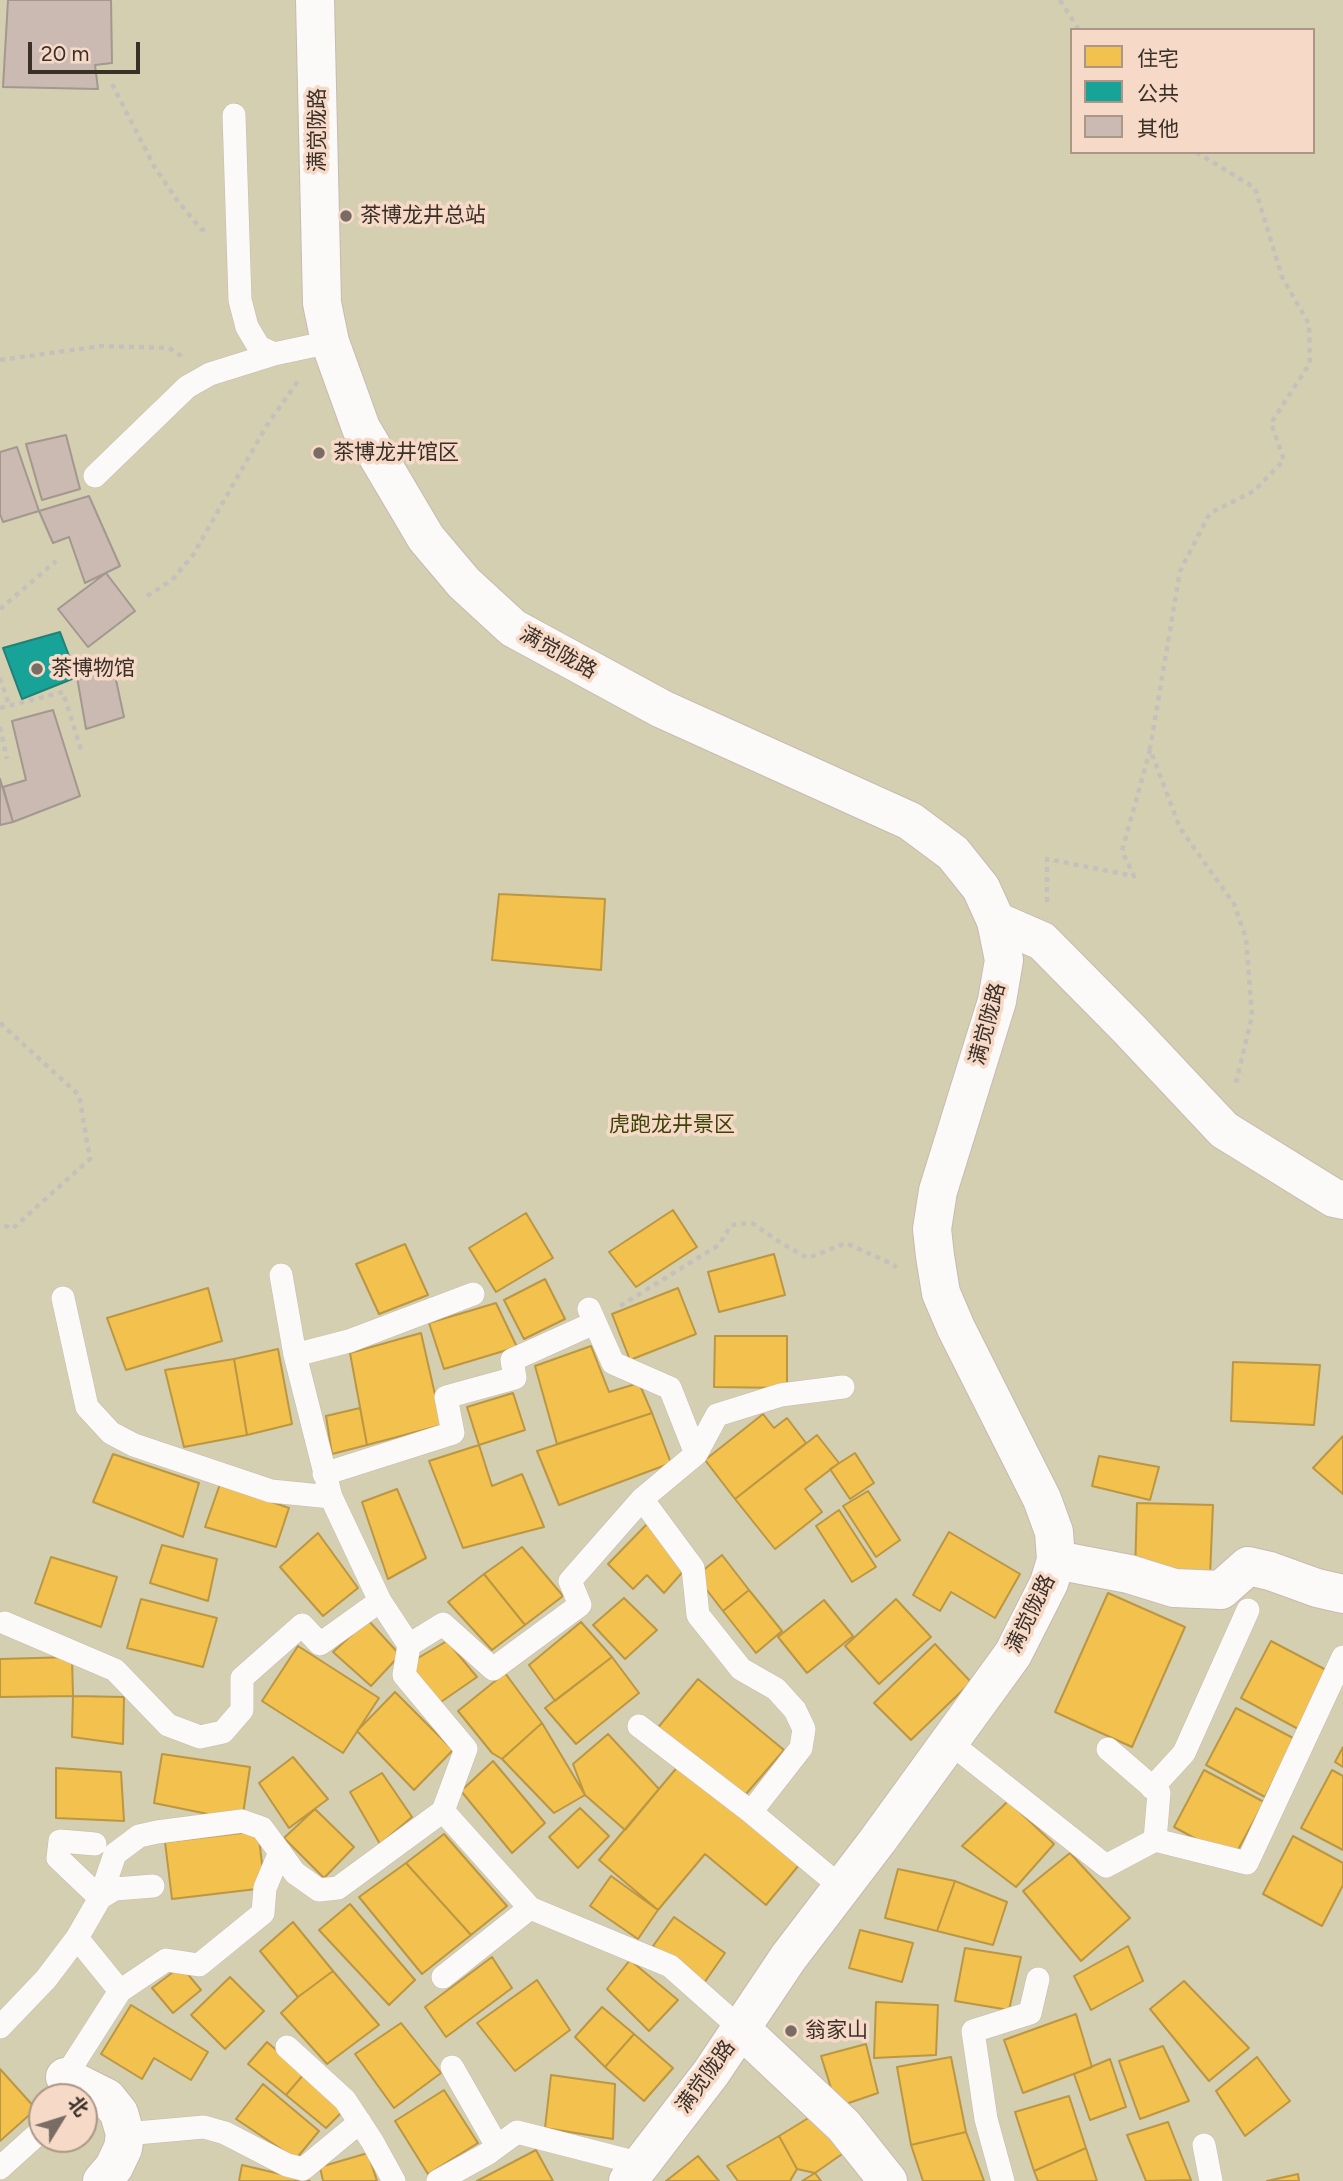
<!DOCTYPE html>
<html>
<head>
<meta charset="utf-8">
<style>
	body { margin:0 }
	#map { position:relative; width:1343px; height:2181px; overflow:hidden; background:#ecdcd2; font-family:Figtree,"Noto Sans SC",sans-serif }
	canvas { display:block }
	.legend { position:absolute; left:1070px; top:28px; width:245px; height:126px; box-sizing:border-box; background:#f6dac7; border:2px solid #ab9687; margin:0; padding:9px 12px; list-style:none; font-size:21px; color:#3a3028 }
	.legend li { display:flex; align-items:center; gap:14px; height:35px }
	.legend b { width:35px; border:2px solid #ab9687 }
	.north { position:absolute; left:28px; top:2083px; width:70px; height:70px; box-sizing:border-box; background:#f6dac7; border:2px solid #ab9687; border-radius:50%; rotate:52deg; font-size:19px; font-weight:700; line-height:28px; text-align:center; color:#3a3028 }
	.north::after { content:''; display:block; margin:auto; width:24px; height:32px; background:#786c64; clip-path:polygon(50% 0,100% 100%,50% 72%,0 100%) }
	.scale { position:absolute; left:28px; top:42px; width:112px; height:32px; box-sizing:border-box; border:4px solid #3a3028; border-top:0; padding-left:9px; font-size:21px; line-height:24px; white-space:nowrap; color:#3a3028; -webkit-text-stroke:5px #f6dac7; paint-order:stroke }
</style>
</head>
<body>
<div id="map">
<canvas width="1343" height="2181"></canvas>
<ul class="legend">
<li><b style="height:19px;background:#f2c14e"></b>住宅</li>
<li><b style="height:19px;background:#17a398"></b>公共</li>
<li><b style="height:19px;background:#cabab2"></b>其他</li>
</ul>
<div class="north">北</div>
<div class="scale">20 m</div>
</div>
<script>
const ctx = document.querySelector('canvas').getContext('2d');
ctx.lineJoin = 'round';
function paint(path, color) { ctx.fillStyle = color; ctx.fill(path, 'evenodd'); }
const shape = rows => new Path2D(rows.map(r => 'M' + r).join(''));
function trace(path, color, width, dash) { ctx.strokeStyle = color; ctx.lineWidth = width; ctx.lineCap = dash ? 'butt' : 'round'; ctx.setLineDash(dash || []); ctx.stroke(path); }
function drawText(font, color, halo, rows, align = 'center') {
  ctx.font = font + ' Figtree,"Noto Sans SC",sans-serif'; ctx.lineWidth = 7; ctx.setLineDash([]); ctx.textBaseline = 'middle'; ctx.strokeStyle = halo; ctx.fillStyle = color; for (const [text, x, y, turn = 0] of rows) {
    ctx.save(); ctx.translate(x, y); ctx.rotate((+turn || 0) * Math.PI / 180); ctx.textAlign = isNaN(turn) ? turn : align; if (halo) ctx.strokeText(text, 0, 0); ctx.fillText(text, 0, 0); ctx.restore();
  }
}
const green = shape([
	[0,0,1343,0,1343,2181,0,2181],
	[1072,30,1313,30,1313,152,1072,152],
	[42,2097,84,2097,84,2139,42,2139]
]);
const homes = shape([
	[499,894,605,899,601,970,492,960,499,894],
	[673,1210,697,1247,636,1287,609,1252,673,1210],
	[526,1213,553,1258,496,1292,469,1248,526,1213],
	[405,1244,428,1295,379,1314,356,1264,405,1244],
	[774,1254,785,1295,719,1312,708,1272,774,1254],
	[545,1279,565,1319,524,1339,504,1300,545,1279],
	[208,1288,222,1341,126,1370,107,1318,208,1288],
	[678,1288,696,1334,630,1360,612,1314,678,1288],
	[496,1303,517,1347,444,1369,429,1323,496,1303],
	[421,1333,442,1425,367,1445,350,1353,421,1333],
	[715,1336,787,1336,787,1388,714,1387,715,1336],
	[591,1346,609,1392,639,1383,652,1413,557,1444,535,1366,591,1346],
	[278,1349,292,1424,247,1435,234,1359,278,1349],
	[234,1359,247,1435,184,1447,165,1370,234,1359],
	[1233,1362,1320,1365,1314,1425,1231,1421,1233,1362],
	[513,1393,525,1430,479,1445,467,1407,513,1393],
	[360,1408,367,1445,332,1454,326,1416,360,1408],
	[652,1413,671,1463,559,1505,537,1451,652,1413],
	[763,1414,774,1428,787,1418,806,1443,735,1499,705,1460,763,1414],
	[817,1435,839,1463,805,1489,822,1512,775,1549,735,1499,817,1435],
	[1343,1436,1343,1494,1313,1468,1343,1436],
	[479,1445,492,1486,522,1474,544,1527,463,1548,429,1461,479,1445],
	[855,1453,874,1483,850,1499,830,1469,855,1453],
	[113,1454,199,1483,183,1537,93,1502,113,1454],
	[1099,1456,1159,1467,1150,1500,1092,1486,1099,1456],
	[220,1484,289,1508,276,1547,205,1527,220,1484],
	[397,1489,426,1558,388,1579,362,1502,397,1489],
	[868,1491,900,1540,876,1557,843,1506,868,1491],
	[1137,1503,1213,1505,1210,1576,1135,1573,1137,1503],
	[839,1510,876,1567,852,1582,816,1526,839,1510],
	[647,1524,687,1567,664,1593,647,1575,633,1589,608,1564,647,1524],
	[949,1532,1020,1574,995,1618,951,1592,940,1611,913,1595,949,1532],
	[318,1533,358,1588,323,1616,280,1567,318,1533],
	[162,1545,217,1559,208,1601,150,1583,162,1545],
	[522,1547,563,1596,525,1625,484,1574,522,1547],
	[722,1555,749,1590,723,1611,696,1576,722,1555],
	[51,1557,117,1577,101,1627,35,1603,51,1557],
	[484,1574,525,1625,492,1650,448,1602,484,1574],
	[749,1590,782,1631,756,1653,723,1611,749,1590],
	[1108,1593,1185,1627,1132,1747,1055,1712,1108,1593],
	[624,1598,657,1630,625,1659,593,1625,624,1598],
	[141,1599,217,1618,203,1667,127,1648,141,1599],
	[896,1599,931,1637,879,1684,845,1646,896,1599],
	[824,1600,853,1636,807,1673,778,1637,824,1600],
	[368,1620,400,1655,371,1686,333,1652,368,1620],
	[581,1622,612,1657,555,1701,529,1665,581,1622],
	[447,1641,477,1677,438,1704,406,1665,447,1641],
	[1271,1641,1330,1672,1300,1730,1241,1698,1271,1641],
	[935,1644,971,1682,911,1740,874,1703,935,1644],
	[298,1646,379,1698,343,1753,262,1701,298,1646],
	[72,1657,73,1696,0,1697,0,1659,72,1657],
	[612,1657,639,1693,576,1744,545,1708,612,1657],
	[505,1673,542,1723,502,1759,492,1753,458,1711,505,1673],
	[698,1679,784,1750,740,1801,656,1730,698,1679],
	[395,1692,453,1750,414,1790,357,1731,395,1692],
	[73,1696,124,1697,123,1744,72,1737,73,1696],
	[1236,1708,1295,1739,1265,1797,1206,1765,1236,1708],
	[542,1723,585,1795,554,1813,502,1759,542,1723],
	[608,1734,659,1789,625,1830,585,1795,573,1764,608,1734],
	[1343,1747,1343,1767,1335,1762,1343,1747],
	[162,1754,250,1767,242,1821,154,1803,162,1754],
	[293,1757,328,1799,289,1828,259,1783,293,1757],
	[493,1761,545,1823,512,1853,461,1791,493,1761],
	[680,1764,799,1865,766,1905,705,1854,658,1910,599,1860,680,1764],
	[56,1768,121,1772,124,1821,56,1818,56,1768],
	[1204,1770,1264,1802,1233,1859,1174,1827,1204,1770],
	[1332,1770,1343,1776,1343,1850,1301,1828,1332,1770],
	[382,1773,412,1817,380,1844,350,1792,382,1773],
	[1008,1801,1054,1844,1016,1887,962,1846,1008,1801],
	[580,1808,609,1836,578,1868,549,1837,580,1808],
	[315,1809,354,1847,324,1878,284,1838,315,1809],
	[258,1831,265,1888,172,1899,165,1842,258,1831],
	[444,1834,507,1906,471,1935,406,1863,444,1834],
	[1293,1836,1343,1863,1343,1885,1322,1926,1263,1894,1293,1836],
	[1070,1853,1130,1918,1081,1961,1023,1891,1070,1853],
	[406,1863,471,1935,422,1974,359,1897,406,1863],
	[898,1869,955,1881,937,1931,885,1918,898,1869],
	[611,1876,658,1910,638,1939,590,1906,611,1876],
	[955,1881,1007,1902,993,1945,937,1931,955,1881],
	[350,1904,415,1980,389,2005,319,1930,350,1904],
	[674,1917,725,1953,704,1983,653,1946,674,1917],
	[293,1922,333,1971,298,1997,260,1951,293,1922],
	[860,1930,913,1943,902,1982,849,1968,860,1930],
	[1128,1946,1143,1981,1091,2010,1074,1976,1128,1946],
	[965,1948,1021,1957,1009,2010,955,2001,965,1948],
	[492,1957,512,1988,446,2037,425,2007,492,1957],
	[630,1960,678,2000,649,2031,607,1989,630,1960],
	[181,1966,201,1990,173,2013,152,1988,181,1966],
	[333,1971,379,2025,327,2064,281,2013,298,1997,333,1971],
	[230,1977,264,2011,225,2049,191,2015,230,1977],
	[537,1980,570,2030,515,2071,477,2023,537,1980],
	[1184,1981,1249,2048,1209,2081,1150,2009,1184,1981],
	[876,2002,938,2005,936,2055,874,2058,876,2002],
	[131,2005,208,2052,191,2080,154,2058,142,2079,101,2054,131,2005],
	[602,2007,634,2034,605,2067,575,2037,602,2007],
	[1076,2014,1092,2067,1023,2093,1004,2040,1076,2014],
	[401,2023,441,2073,394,2108,355,2054,401,2023],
	[634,2034,673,2068,644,2101,605,2067,634,2034],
	[267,2042,304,2074,286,2095,248,2064,267,2042],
	[866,2044,878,2093,837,2107,821,2056,866,2044],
	[1163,2046,1189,2101,1140,2119,1119,2061,1163,2046],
	[951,2057,966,2132,911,2145,897,2067,951,2057],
	[1257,2057,1290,2101,1245,2136,1216,2091,1257,2057],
	[1110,2059,1126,2107,1090,2120,1074,2074,1110,2059],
	[0,2069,36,2109,0,2141,0,2069],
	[304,2074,343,2111,326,2128,286,2095,304,2074],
	[551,2075,615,2084,613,2139,545,2128,551,2075],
	[263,2084,319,2131,296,2159,236,2119,263,2084],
	[444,2090,478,2143,428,2174,395,2121,444,2090],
	[1069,2096,1086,2148,1034,2171,1015,2112,1069,2096],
	[815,2114,845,2152,815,2173,797,2169,779,2136,815,2114],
	[1168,2122,1191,2180,1146,2181,1127,2135,1168,2122],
	[966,2132,984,2181,923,2181,911,2145,966,2132],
	[779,2136,797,2169,790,2181,738,2181,727,2166,779,2136],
	[1086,2148,1097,2181,1038,2181,1034,2171,1086,2148],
	[536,2150,553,2181,477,2181,536,2150],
	[368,2153,377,2181,323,2181,320,2167,368,2153],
	[698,2156,719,2181,666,2181,698,2156],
	[242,2165,310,2181,239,2181,242,2165],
	[815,2173,821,2181,802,2181,815,2173],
	[1298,2174,1299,2181,1267,2181,1298,2174]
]);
const public = shape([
	[60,632,77,677,22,699,3,648,60,632]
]);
const building = shape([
	[8,0,111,0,112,63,95,65,98,89,3,87,8,0],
	[66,435,80,489,42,500,26,444,66,435],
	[17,447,39,511,3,522,0,514,0,452,17,447],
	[89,496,120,566,85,583,69,537,53,543,39,511,89,496],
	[106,573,135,611,88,647,58,609,106,573],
	[113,666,124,717,86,729,77,677,113,666],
	[53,710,80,796,13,822,3,787,26,780,12,721,53,710],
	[0,779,13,822,0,825,0,779]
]);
const path = shape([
	[1060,0,1079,30],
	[112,84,154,166,177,200,201,229,207,231],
	[1196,152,1255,188,1282,277,1309,324,1310,363,1271,423,1284,460,1254,491,1210,513,1180,571,1150,749,1180,828,1234,904,1246,938,1252,1016,1235,1087],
	[0,360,101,346,169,348,183,357],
	[147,596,172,580,193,555,267,425,298,381],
	[0,609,56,561],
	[0,678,9,705],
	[0,708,63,692,82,753],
	[0,727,7,759],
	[1047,902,1047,859,1134,876,1122,851,1150,750],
	[0,1023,79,1095,90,1159,12,1229,0,1223],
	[620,1306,719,1245,731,1225,752,1223,781,1243,808,1258,846,1243,894,1265,896,1268]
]);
const lane = shape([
	[234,115,240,300,247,327,259,347,274,354,330,342],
	[95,476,187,387,210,374,274,354],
	[281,1275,295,1355,331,1497,380,1601,409,1645,404,1675,466,1749,443,1811,530,1908,670,1966,741,2029],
	[63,1298,87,1407,111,1433,134,1445,271,1491,331,1497],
	[589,1309,613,1363,670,1388,696,1454],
	[295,1355,349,1341,473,1294],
	[324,1474,453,1433,446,1397,515,1378,512,1360,594,1323],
	[642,1499,693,1568,698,1615,741,1669,776,1689,795,1710,804,1729,801,1748,751,1812],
	[5,1623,115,1670,168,1725,200,1737,223,1732,242,1710,242,1678,302,1625,320,1644,380,1601],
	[409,1645,443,1624,493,1669,580,1605,570,1581,642,1499,696,1454,717,1415,781,1395,843,1387],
	[639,1726,751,1812,841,1887],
	[948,1741,1106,1866,1155,1840,1247,1863,1343,1657],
	[1108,1749,1159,1793,1155,1840],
	[1152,1788,1184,1753,1248,1610],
	[95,1844,60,1841,58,1858,100,1898,115,1854,139,1836,157,1832,242,1821,262,1828,295,1873,319,1890,338,1888,443,1811],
	[443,1977,530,1908],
	[120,1991,166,1960,199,1965,263,1913,265,1888,280,1852],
	[0,2027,46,1979,77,1938,100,1898,115,1889,153,1886],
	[287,2047,345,2100,372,2141,394,2181],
	[452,2067,497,2146],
	[60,2097,65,2077,120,1991,77,1938],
	[125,2134,204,2127,225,2133,287,2165,303,2169,360,2122],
	[1204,2145,1211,2181],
	[0,2168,42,2130],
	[438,2181,487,2154,517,2132,641,2164],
	[1003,2181,986,2119,973,2031,1030,2013,1038,1979]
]);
const street = shape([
	[996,921,1042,941,1129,1029,1224,1130,1334,1198,1343,1200],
	[1056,1560,1129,1574,1174,1588,1221,1590,1248,1566,1270,1571,1317,1588,1343,1594],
	[741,2029,844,2126,888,2181],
	[65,2077,107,2098,119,2113,125,2134,123,2148,114,2167,102,2181]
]);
const secondary = shape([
	[315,0,322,303,330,342,361,428,426,538,464,583,513,628,662,709,910,821,953,853,981,888,996,921,1004,960,997,1001,938,1191,932,1229,935,1256,941,1293,956,1328,1042,1499,1054,1532,1056,1560,1049,1583,1013,1654,878,1840,788,1958,711,2073,628,2181]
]);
const markers = [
	[346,216,7,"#786c64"],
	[319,453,7,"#786c64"],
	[37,669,7,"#786c64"],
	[791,2031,7,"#786c64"]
];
const streetNames = [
	["满觉陇路",318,130,-90],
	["满觉陇路",558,653,29],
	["满觉陇路",988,1024,-75],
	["满觉陇路",1031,1614,-64],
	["满觉陇路",706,2077,-54]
];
const poiNames = [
	["茶博龙井总站",360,216],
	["茶博龙井馆区",333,453],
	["茶博物馆",51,669],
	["翁家山",805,2031]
];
const parkNames = [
	["虎跑龙井景区",672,1125]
];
paint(green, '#d3cfb0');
paint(homes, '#f2c14e');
trace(homes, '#bb9643', 2);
paint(public, '#17a398');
trace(public, '#228076', 2);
paint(building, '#cabab2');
trace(building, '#a39790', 2);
trace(lane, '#c7bab2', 24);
trace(street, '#c7bab2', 40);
trace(secondary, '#c7bab2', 40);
trace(path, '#c6c0bc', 4.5, [5, 5]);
trace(lane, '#fcfaf8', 23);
trace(street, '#fcfaf8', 38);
trace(secondary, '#fcfaf8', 38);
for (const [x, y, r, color] of markers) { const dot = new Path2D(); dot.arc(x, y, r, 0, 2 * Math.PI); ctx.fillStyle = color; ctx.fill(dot); trace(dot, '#f6dac7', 2.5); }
drawText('21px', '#3a3028', '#f6dac7', streetNames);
drawText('21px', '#3a3028', '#f6dac7', poiNames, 'left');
drawText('21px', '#3d4308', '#f6dac7', parkNames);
</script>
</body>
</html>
